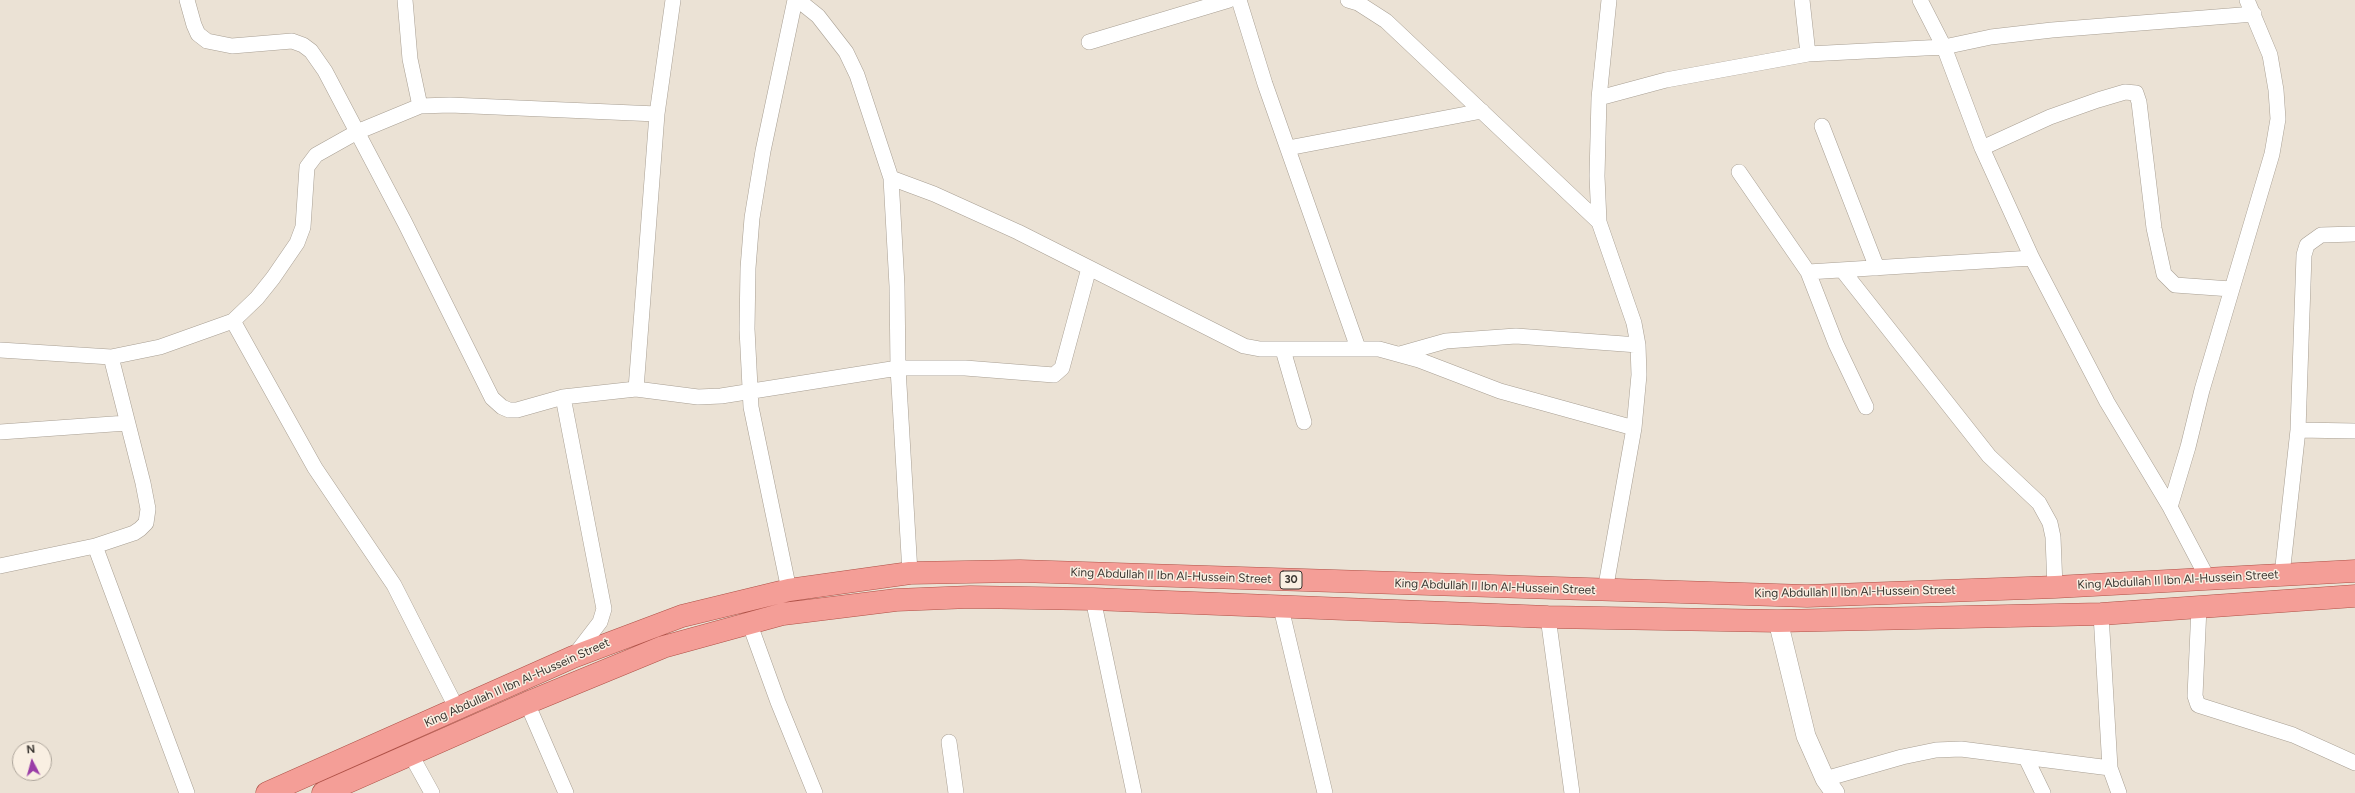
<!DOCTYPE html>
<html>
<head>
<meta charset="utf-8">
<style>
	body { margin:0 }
	#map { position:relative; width:2355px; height:793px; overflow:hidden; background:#ebe2d5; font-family:Figtree,sans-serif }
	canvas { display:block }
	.north { position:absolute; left:12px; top:741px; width:40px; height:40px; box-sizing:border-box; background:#f9efe2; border:1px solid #ada59b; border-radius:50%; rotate:354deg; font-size:11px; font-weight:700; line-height:16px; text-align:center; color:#3a3631 }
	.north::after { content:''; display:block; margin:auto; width:14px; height:18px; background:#9a3da7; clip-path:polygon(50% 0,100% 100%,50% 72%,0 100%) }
</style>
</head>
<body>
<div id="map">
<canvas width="2355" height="793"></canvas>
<div class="north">N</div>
</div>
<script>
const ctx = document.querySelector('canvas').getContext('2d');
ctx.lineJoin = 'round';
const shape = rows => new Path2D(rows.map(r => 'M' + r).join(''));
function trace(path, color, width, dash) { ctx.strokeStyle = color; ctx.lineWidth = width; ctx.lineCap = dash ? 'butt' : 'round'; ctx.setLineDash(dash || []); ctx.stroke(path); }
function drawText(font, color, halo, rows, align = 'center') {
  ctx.font = font + ' Figtree,sans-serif'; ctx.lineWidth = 3; ctx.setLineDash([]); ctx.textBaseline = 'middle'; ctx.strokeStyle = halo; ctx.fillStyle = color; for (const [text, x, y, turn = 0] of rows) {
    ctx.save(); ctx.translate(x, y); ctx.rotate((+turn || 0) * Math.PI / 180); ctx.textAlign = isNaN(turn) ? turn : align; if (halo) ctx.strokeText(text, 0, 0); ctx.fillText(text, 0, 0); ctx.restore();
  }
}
const minor = shape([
	[187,0,194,25,198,34,207,41,232,46,292,41,303,45,311,51,325,71,405,223,492,398,502,407,509,410,517,410,563,397,636,389,698,397,721,396,898,368,965,368,1054,375,1062,368,1089,268],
	[405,0,410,59,420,106],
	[798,0,818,16,846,52,857,75,891,178,897,286,898,368,910,573],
	[1239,0,1265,84,1358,348],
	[1348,0,1358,3,1386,21,1599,222,1634,323,1638,345,1639,375,1634,428,1605,591],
	[1802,0,1808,54],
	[1920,0,1944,47,1982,148,2032,258,2107,402,2170,507,2208,579],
	[1089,42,1229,0],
	[1599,98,1666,80,1808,54,1944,47,1991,37,2052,30,2254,14],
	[1822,126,1877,268],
	[1288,148,1482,111],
	[1982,148,2050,117,2098,100,2125,92,2136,93,2139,102,2154,228,2164,274,2175,285,2231,289],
	[1739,172,1808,272,1836,344,1866,407],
	[891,178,934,194,1018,232,1244,346,1260,349,1379,349,1419,360,1500,391,1634,428],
	[1599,222,1597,176,1599,98,1609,0],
	[1843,271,1989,456,2039,503,2050,523,2053,537,2055,587],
	[1808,272,2032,258],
	[233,321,315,468,394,585,457,709],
	[0,350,111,357,160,347,233,321,257,298,273,278,297,243,303,227,307,167,316,155,357,132,420,106,450,105,657,114],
	[1283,350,1304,422],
	[1400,354,1446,341,1516,336,1638,345],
	[636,389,657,114,673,0],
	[563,397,604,609,600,622,574,656],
	[2298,430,2355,431],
	[0,432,127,423],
	[2170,507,2188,447,2202,390,2272,154,2278,119,2276,90,2270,55,2247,0],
	[95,546,187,793],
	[0,566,95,546,134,533,140,529,146,523,148,509,143,483,111,357],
	[2282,575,2298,430,2304,255,2307,245,2321,235,2355,234],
	[789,590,751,407,747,329,748,268,752,218,763,151,795,0],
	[1093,599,1134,793],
	[2199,607,2195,696,2198,705,2293,735,2355,763],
	[1281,608,1325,793],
	[2101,614,2110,768,2119,793],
	[1548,617,1572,793],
	[749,622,778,702,815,793],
	[527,703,566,793],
	[949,742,956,793],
	[411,755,432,793],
	[2026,758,2043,793],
	[1825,779,1902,757,1936,750,1961,749,2110,768]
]);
const tertiary = shape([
	[1778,621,1806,736,1825,779,1835,793]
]);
const primary = shape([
	[267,793,573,657,682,616,789,590,910,573,1020,571,1807,596,2055,587,2355,571],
	[323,793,527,703,663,647,783,614,896,600,970,597,1093,599,1548,617,1778,621,2101,614,2355,596]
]);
const shields = [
	[1291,580,22]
];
const shieldNames = [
	["30",1291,580]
];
const streetNames = [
	["King Abdullah II Ibn Al-Hussein Street",1171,576,2],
	["King Abdullah II Ibn Al-Hussein Street",2178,580,-3],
	["King Abdullah II Ibn Al-Hussein Street",1495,587,2],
	["King Abdullah II Ibn Al-Hussein Street",1855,592,-1],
	["King Abdullah II Ibn Al-Hussein Street",517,683,-24]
];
trace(minor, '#a89f93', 16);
trace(tertiary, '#a89f93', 20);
trace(primary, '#ae5046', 23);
trace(minor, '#fff', 15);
trace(tertiary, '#fff', 19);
trace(primary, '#f49e97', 22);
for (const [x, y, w] of shields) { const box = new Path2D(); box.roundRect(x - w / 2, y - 9, w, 18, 3); ctx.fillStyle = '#f9efe2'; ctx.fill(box); trace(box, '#3a3631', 1); }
drawText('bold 11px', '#3a3631', null, shieldNames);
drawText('12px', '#3a3631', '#f9efe2', streetNames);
</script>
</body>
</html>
